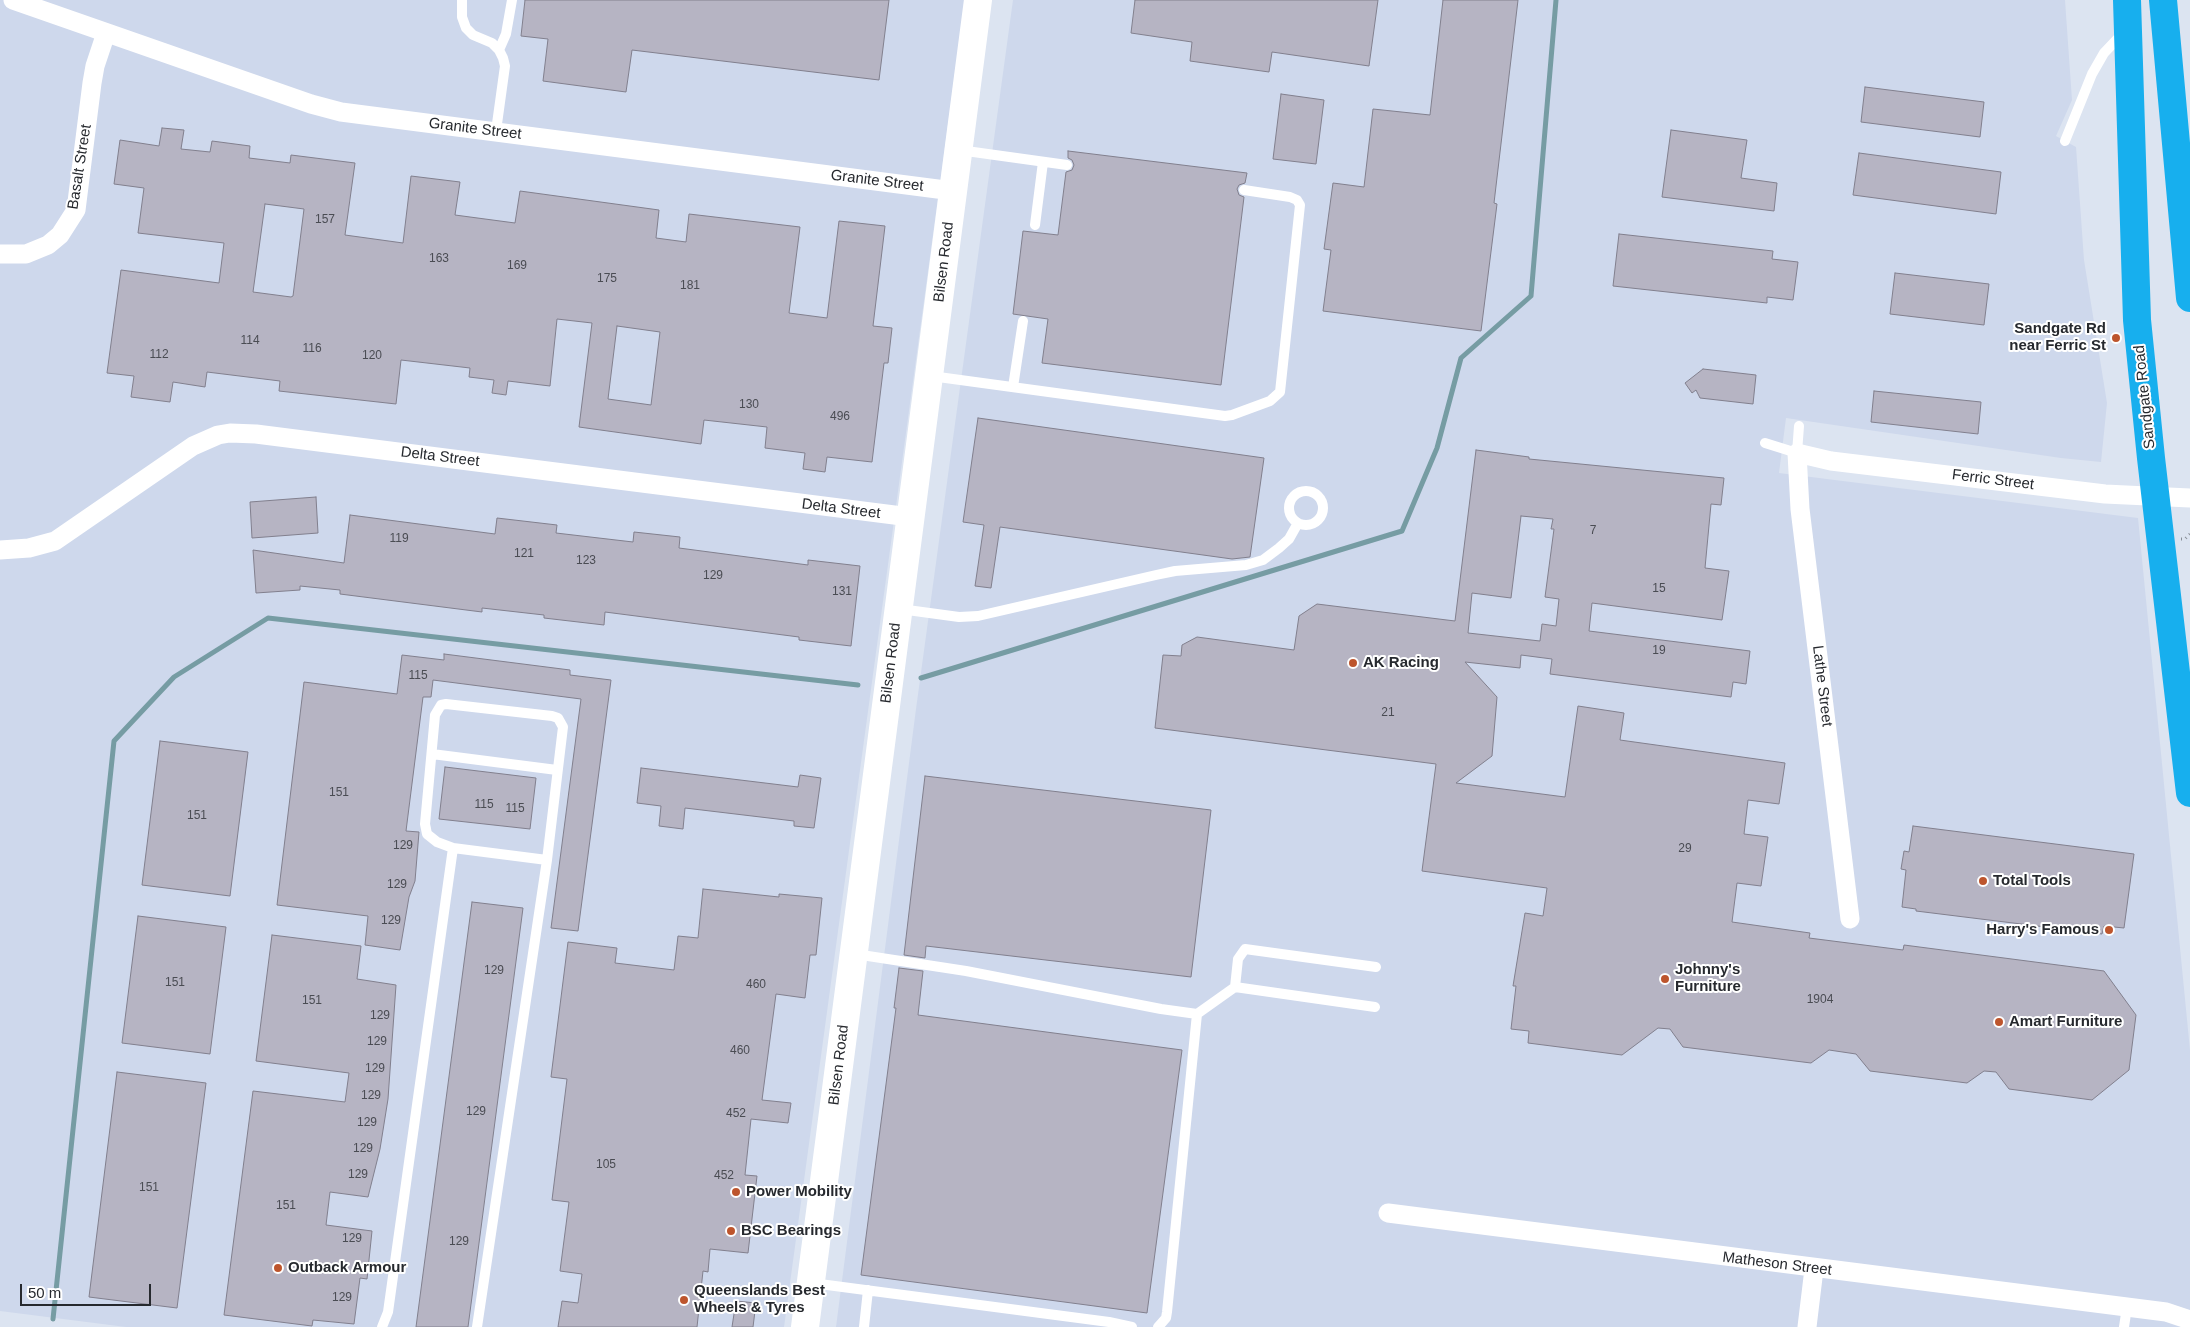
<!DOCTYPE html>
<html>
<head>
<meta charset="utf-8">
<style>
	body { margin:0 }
	#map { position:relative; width:2190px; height:1327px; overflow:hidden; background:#dce4f1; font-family:Helvetica,sans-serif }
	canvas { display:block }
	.scale { position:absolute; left:20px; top:1284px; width:131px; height:22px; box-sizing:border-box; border:2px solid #26292e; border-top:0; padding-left:6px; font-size:15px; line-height:18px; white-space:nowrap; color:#26292e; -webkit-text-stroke:4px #fff; paint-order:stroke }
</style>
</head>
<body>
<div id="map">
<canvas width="2190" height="1327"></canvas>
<div class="scale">50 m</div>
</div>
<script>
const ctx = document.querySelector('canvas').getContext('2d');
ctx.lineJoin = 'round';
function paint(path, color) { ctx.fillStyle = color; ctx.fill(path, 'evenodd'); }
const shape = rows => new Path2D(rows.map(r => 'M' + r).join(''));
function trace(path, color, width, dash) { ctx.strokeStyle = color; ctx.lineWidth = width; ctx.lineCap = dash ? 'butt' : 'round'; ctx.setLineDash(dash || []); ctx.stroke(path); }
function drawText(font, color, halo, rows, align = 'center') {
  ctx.font = font + ' Helvetica,sans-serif'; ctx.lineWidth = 4; ctx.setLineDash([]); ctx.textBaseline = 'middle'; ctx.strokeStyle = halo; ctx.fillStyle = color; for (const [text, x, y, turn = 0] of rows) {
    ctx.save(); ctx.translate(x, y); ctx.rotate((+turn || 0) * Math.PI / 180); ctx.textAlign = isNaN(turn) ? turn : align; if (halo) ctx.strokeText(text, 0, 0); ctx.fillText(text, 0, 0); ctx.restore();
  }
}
const built = shape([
	[0,0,965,0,784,1327,126,1327,0,1311],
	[1013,0,2065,0,2072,100,2056,136,2076,147,2084,260,2107,403,2101,462,2061,458,1786,418,1779,473,2138,518,2190,1050,2190,1327,836,1327,916,709]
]);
const stream = shape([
	[921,678,1402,531,1437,448,1461,358,1531,296,1556,0],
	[53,1319,114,741,174,677,268,618,858,685]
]);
const building = shape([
	[525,0,889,0,879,80,632,50,626,92,543,81,548,39,521,36,525,0],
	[1135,0,1378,0,1369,66,1272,52,1269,72,1190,61,1192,42,1131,33,1135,0],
	[1443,0,1518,0,1494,203,1497,204,1481,331,1323,311,1331,250,1324,249,1333,183,1364,187,1373,109,1430,115,1443,0],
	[1865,87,1984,102,1980,137,1861,122,1865,87],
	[1281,94,1324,100,1316,164,1273,159,1281,94],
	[162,128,184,130,181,149,210,152,212,141,250,146,249,158,290,163,291,155,355,163,345,235,403,243,411,176,460,182,455,215,515,223,520,191,659,210,656,238,686,242,689,214,800,227,789,313,827,318,839,221,885,226,873,326,892,328,888,363,884,363,872,462,827,457,825,472,803,469,805,453,765,448,767,427,704,420,701,444,579,427,592,323,557,319,550,386,508,381,506,395,492,393,494,380,469,377,470,368,401,360,396,404,279,391,280,381,207,372,205,387,173,382,170,402,131,397,134,376,107,373,121,270,219,283,224,243,138,233,144,188,114,184,120,140,159,146,162,128],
	[265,204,304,209,293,296,291,297,253,292,265,204],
	[617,326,660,332,651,405,608,399,617,326],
	[1671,130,1747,140,1741,178,1777,183,1774,211,1662,197,1671,130],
	[1068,151,1247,173,1245,183,1239,185,1237,189,1239,195,1244,197,1221,385,1042,363,1048,319,1013,314,1023,231,1058,235,1066,172,1072,170,1074,165,1072,160,1068,158,1068,151],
	[1859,153,2001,172,1996,214,1853,195,1859,153],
	[1619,234,1773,251,1772,259,1798,262,1793,300,1767,297,1767,303,1613,286,1619,234],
	[1895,273,1989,284,1984,325,1890,314,1895,273],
	[1703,369,1756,375,1753,404,1700,398,1696,390,1692,393,1685,383,1703,369],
	[1874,391,1981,402,1978,434,1871,422,1874,391],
	[978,418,1264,458,1250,557,1232,559,1000,527,991,588,975,586,984,525,963,522,978,418],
	[1476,450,1529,457,1529,459,1724,478,1721,505,1711,504,1705,568,1729,571,1722,620,1592,603,1589,631,1750,651,1746,684,1733,682,1731,697,1550,674,1552,659,1521,655,1520,668,1465,662,1497,697,1492,756,1456,783,1565,797,1578,706,1624,713,1620,740,1785,763,1779,804,1748,800,1744,834,1768,837,1761,886,1737,883,1732,922,1810,933,1809,938,1903,950,1904,945,2104,971,2136,1015,2129,1070,2092,1100,2009,1089,1996,1072,1984,1071,1967,1083,1870,1071,1856,1054,1829,1050,1811,1063,1683,1047,1670,1029,1658,1028,1622,1055,1528,1043,1529,1031,1511,1029,1516,986,1513,986,1525,913,1543,916,1547,888,1422,871,1436,764,1155,728,1163,655,1181,656,1182,645,1197,637,1294,650,1299,616,1317,604,1455,621,1476,450],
	[1521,516,1553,519,1551,529,1554,529,1545,597,1559,599,1556,626,1542,624,1540,641,1468,633,1472,593,1511,598,1521,516],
	[316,497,318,533,252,538,250,502,316,497],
	[350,515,495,534,497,518,557,525,556,533,633,542,634,532,680,537,679,548,808,565,808,560,860,566,851,646,799,640,799,637,605,612,604,625,544,618,544,615,482,608,482,612,340,594,340,590,300,586,300,590,256,593,253,550,344,563,350,515],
	[444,654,570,670,570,675,611,680,578,931,551,928,581,699,433,680,431,697,423,697,406,831,419,832,415,881,409,897,400,950,365,945,368,916,277,905,304,682,397,694,402,655,444,660,444,654],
	[160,741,248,752,230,896,142,885,160,741],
	[445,767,536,778,530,829,439,819,445,767],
	[641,768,798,787,800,775,821,778,814,828,794,826,794,821,685,808,683,829,659,826,661,806,637,803,641,768],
	[925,776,1211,810,1191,977,926,946,925,958,904,955,925,776],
	[1913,826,2134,854,2124,928,2104,926,2102,934,1916,911,1916,909,1902,907,1906,870,1901,869,1904,851,1909,852,1913,826],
	[703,889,779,897,779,894,822,898,816,955,810,955,805,998,776,994,762,1100,791,1103,788,1123,751,1119,745,1175,757,1176,748,1253,710,1249,708,1272,703,1271,697,1327,558,1327,562,1301,578,1303,582,1274,560,1271,569,1202,552,1200,567,1079,551,1077,568,942,617,948,615,963,674,970,678,936,698,938,703,889],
	[472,902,523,908,468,1327,416,1327,472,902],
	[138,916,226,927,210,1054,122,1043,138,916],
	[272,935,361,946,357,979,396,985,388,1099,380,1149,368,1197,330,1192,326,1225,372,1231,367,1279,360,1278,354,1324,313,1320,312,1326,224,1315,253,1091,345,1102,349,1073,256,1061,272,935],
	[899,968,923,971,918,1015,1182,1050,1147,1313,861,1275,896,1008,894,1008,899,968],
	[117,1072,206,1083,177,1308,89,1297,117,1072],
	[736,1301,756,1303,753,1327,732,1327,736,1301]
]);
const path = shape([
	[2181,539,2185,539,2190,534]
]);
const lane = shape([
	[462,0,462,17,466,28,473,35,492,43,499,50,503,58,505,66,496,131],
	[499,50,506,34,512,0],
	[2065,141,2092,74,2104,53,2123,33],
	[959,150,1067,165],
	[1035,225,1043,162],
	[931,376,1225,416,1232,415,1270,401,1280,392,1300,205,1297,200,1290,197,1244,190],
	[1013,387,1023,321],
	[1765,443,1797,453,1799,426],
	'1289 508a17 17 0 1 1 34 0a17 17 0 1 1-34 0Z',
	[900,609,959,617,978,616,1156,575,1175,571,1246,565,1263,560,1279,548,1289,539,1298,523],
	[432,754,557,770],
	[855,954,966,971,1161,1009,1197,1014,1167,1312,1166,1318,1158,1327],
	[1235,987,1375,1007],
	[1197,1014,1235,987,1238,959,1245,949,1376,967],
	[812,1283,1109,1322,1132,1327],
	[382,1327,388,1312,453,848],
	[477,1327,547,860,563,727,558,718,552,716,446,704,441,705,435,715,425,824,427,834,437,842,453,848,547,860],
	[864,1327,868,1290],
	[2124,1327,2127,1307]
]);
const street = shape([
	[13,0,311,104,341,112,953,191],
	[0,254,26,254,48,245,60,235,76,210,92,83,95,66,106,33],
	[0,550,29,548,55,541,193,446,218,435,230,433,256,434,910,517],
	[1850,919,1800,509,1797,453,1831,461,2105,494,2190,498],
	[1388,1213,2166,1312,2190,1320],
	[1807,1327,1814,1269]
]);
const secondary = shape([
	[805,1327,978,0]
]);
const highway = shape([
	[2127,0,2137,320,2151,458,2190,793],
	[2163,0,2190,298]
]);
const markers = [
	[2116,338,5,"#bd552d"],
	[1353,663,5,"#bd552d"],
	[1983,881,5,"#bd552d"],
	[2109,930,5,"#bd552d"],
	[1665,979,5,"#bd552d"],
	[1999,1022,5,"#bd552d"],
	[736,1192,5,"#bd552d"],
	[731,1231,5,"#bd552d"],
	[278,1268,5,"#bd552d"],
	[684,1300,5,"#bd552d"]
];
const numberNames = [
	["157",325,220],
	["163",439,259],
	["169",517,266],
	["175",607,279],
	["181",690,286],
	["114",250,341],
	["116",312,349],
	["112",159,355],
	["120",372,356],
	["130",749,405],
	["496",840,417],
	["7",1593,531],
	["119",399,539],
	["121",524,554],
	["123",586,561],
	["129",713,576],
	["15",1659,589],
	["131",842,592],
	["19",1659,651],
	["115",418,676],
	["21",1388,713],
	["151",339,793],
	["115",484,805],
	["115",515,809],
	["151",197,816],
	["129",403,846],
	["29",1685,849],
	["129",397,885],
	["129",391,921],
	["129",494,971],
	["151",175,983],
	["460",756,985],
	["1904",1820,1000],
	["151",312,1001],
	["129",380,1016],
	["129",377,1042],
	["460",740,1051],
	["129",375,1069],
	["129",371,1096],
	["129",476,1112],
	["452",736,1114],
	["129",367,1123],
	["129",363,1149],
	["105",606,1165],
	["129",358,1175],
	["452",724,1176],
	["151",149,1188],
	["151",286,1206],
	["129",352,1239],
	["129",459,1242],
	["129",342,1298]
];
const streetNames = [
	["Granite Street",475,129,7],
	["Basalt Street",80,167,-81],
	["Granite Street",877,181,7],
	["Bilsen Road",944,262,-83],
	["Sandgate Road",2145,397,-96],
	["Delta Street",440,457,7],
	["Ferric Street",1993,480,7],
	["Delta Street",841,509,7],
	["Bilsen Road",891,663,-83],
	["Lathe Street",1822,686,83],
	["Bilsen Road",839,1065,-83],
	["Matheson Street",1777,1264,7]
];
const poiNames = [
	["Sandgate Rd",2106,329,"right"],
	["near Ferric St",2106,346,"right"],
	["AK Racing",1363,663],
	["Total Tools",1993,881],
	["Harry's Famous",2099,930,"right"],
	["Johnny's",1675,970],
	["Furniture",1675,987],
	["Amart Furniture",2009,1022],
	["Power Mobility",746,1192],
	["BSC Bearings",741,1231],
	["Outback Armour",288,1268],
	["Queenslands Best",694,1291],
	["Wheels & Tyres",694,1308]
];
paint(built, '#ced8ec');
trace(stream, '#769ca3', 5);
paint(building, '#b6b4c3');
trace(building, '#82808e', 1);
trace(path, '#888e97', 3, [1, 4]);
trace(lane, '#fff', 10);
trace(street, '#fff', 19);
trace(secondary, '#fff', 28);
trace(highway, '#17afee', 28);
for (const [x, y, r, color] of markers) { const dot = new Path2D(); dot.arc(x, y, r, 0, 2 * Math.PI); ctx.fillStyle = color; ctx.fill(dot); trace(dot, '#fff', 2); }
drawText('12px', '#4a4c53', null, numberNames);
drawText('15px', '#26292e', '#fff', streetNames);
drawText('bold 15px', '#26292e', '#fff', poiNames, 'left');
</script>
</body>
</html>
